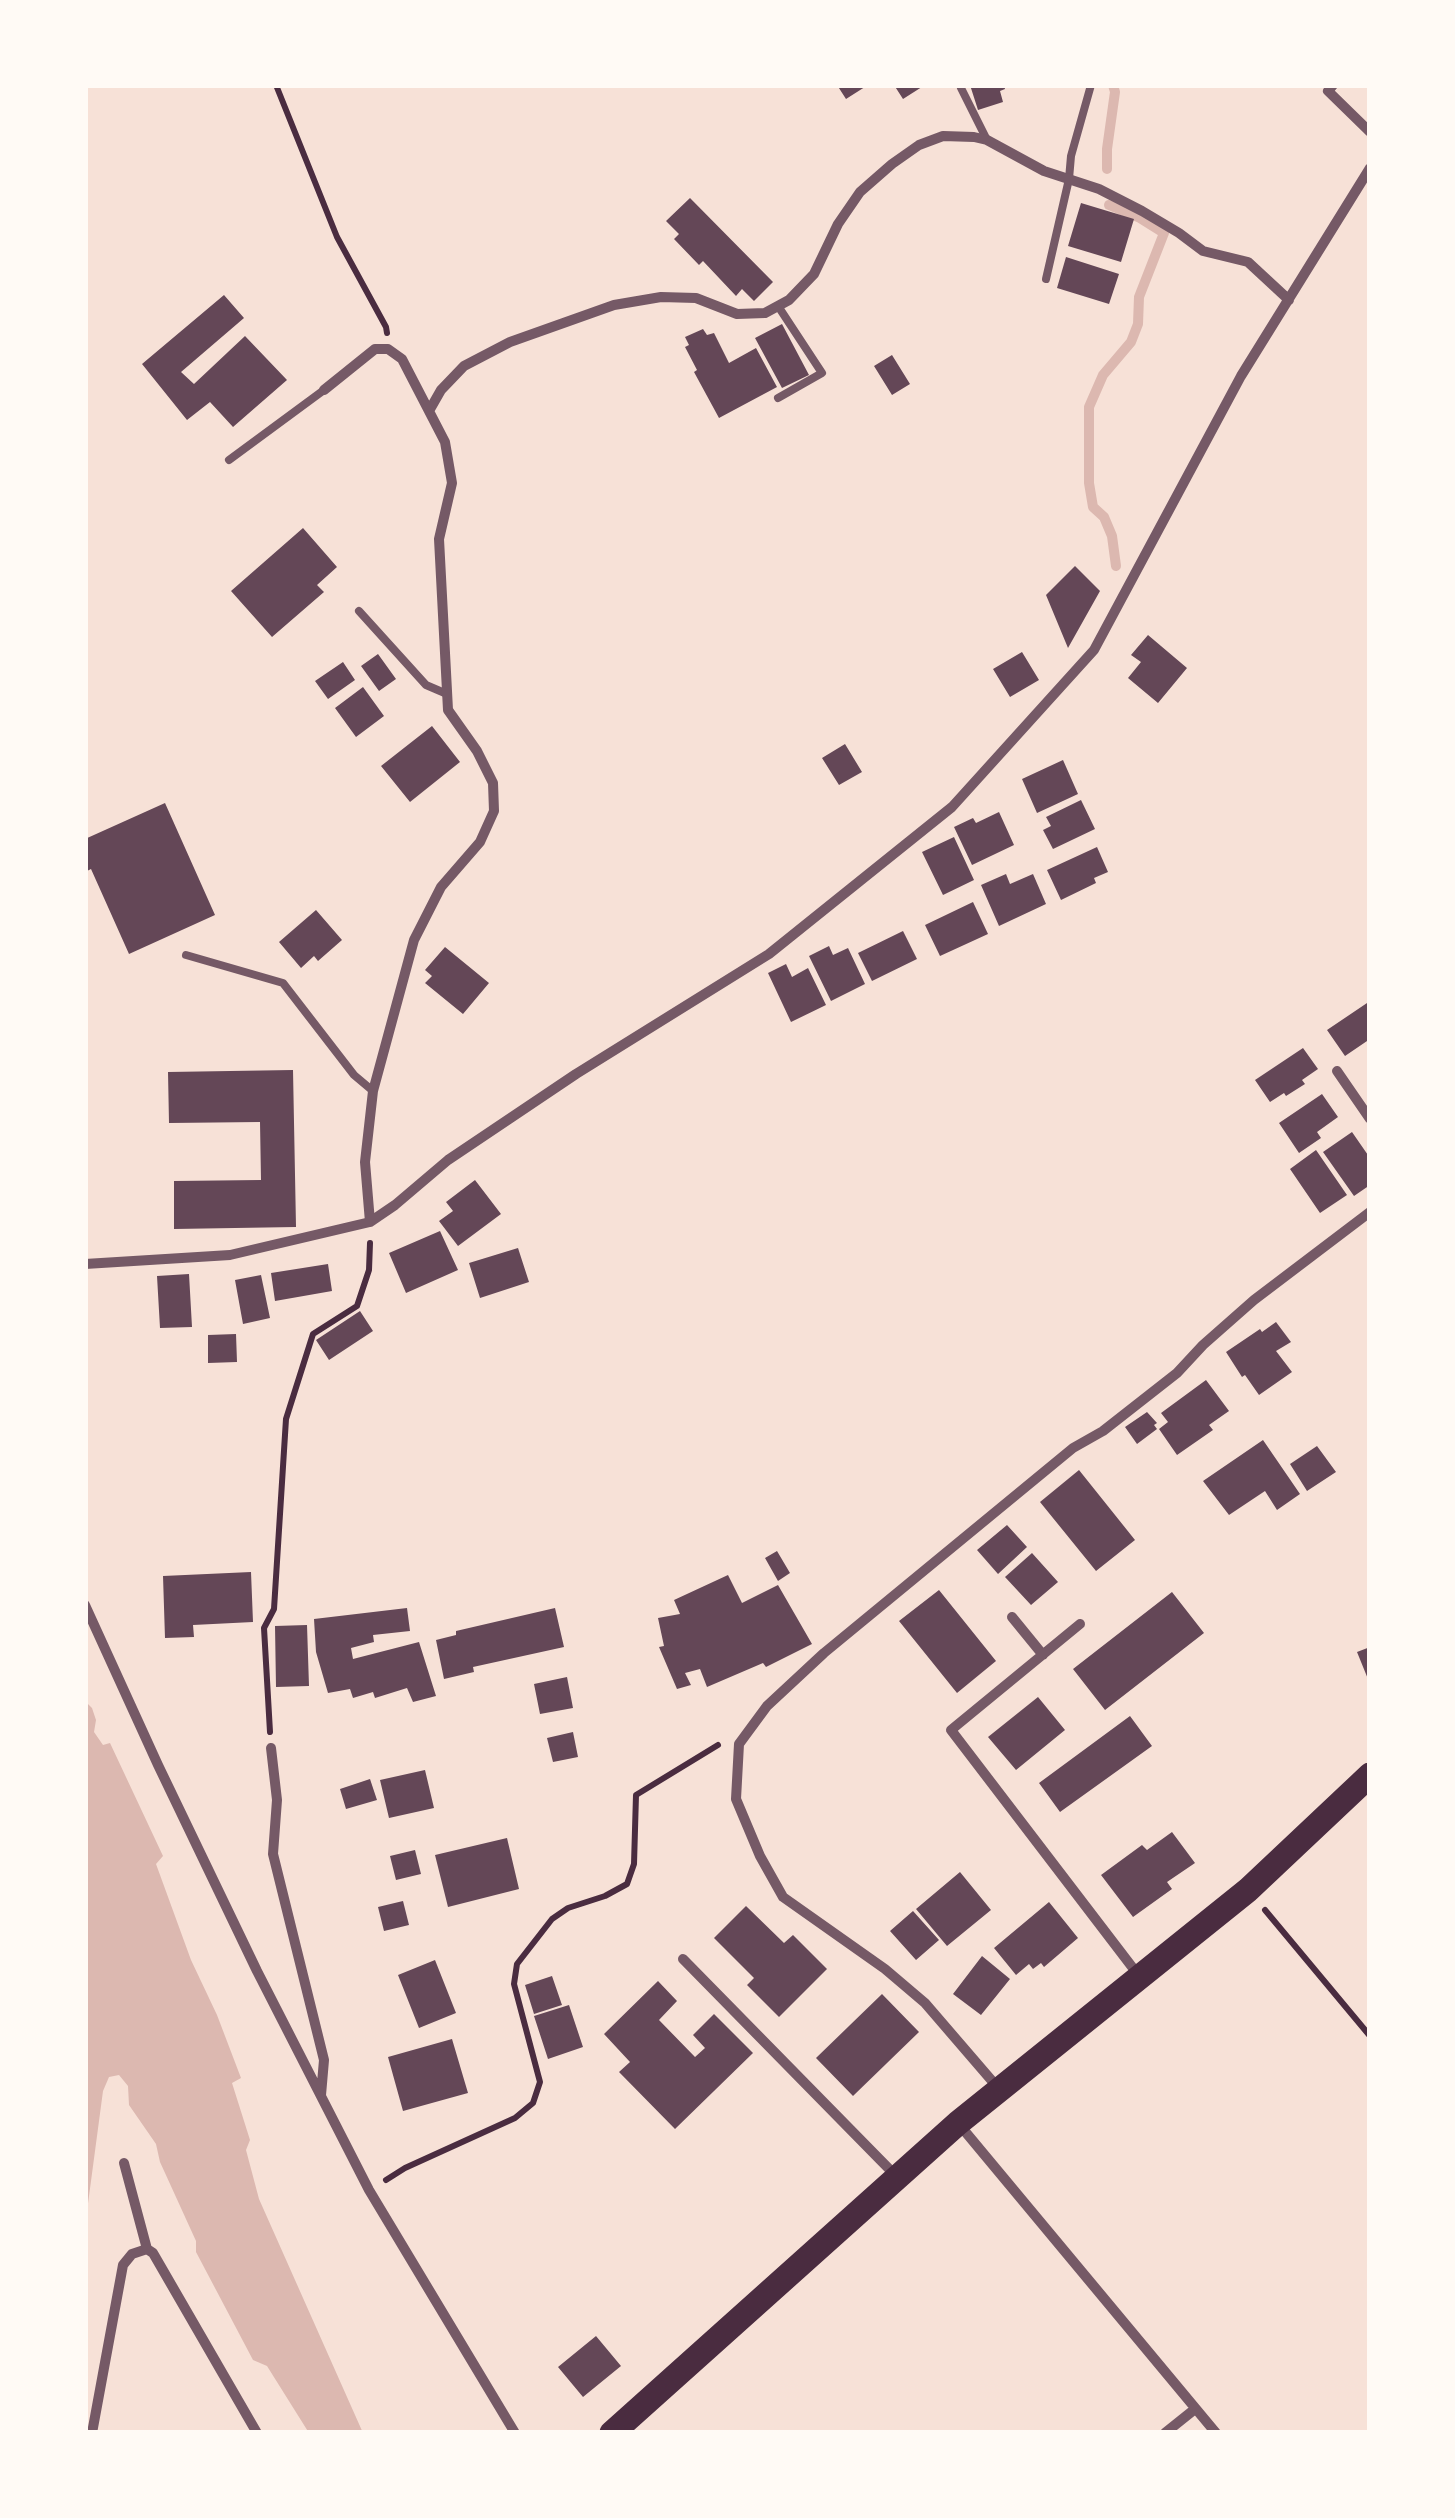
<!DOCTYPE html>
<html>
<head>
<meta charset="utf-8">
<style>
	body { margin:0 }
	#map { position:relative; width:1455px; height:2518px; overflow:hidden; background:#f7e1d7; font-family:"Source Sans 3",sans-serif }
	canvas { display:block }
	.frame { position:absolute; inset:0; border:88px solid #fffaf5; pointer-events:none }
</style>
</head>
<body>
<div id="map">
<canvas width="1455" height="2518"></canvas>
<div class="frame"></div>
</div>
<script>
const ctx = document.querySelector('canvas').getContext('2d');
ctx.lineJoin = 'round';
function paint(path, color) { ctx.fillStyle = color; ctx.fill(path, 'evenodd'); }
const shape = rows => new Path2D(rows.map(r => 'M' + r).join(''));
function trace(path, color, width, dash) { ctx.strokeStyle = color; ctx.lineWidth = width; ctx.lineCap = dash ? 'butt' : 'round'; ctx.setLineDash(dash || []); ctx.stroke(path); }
const water = shape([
	[85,1701,92,1708,96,1720,94,1732,103,1745,110,1743,163,1856,156,1864,191,1960,217,2015,241,2078,232,2083,250,2140,246,2150,259,2199,363,2433,309,2433,267,2366,253,2360,196,2252,196,2241,160,2162,156,2144,129,2105,128,2086,119,2075,109,2077,103,2091,85,2226]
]);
const stream = shape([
	[1107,169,1107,149,1115,92,1113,85],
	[1109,205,1140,218,1164,233,1139,297,1138,324,1131,342,1103,375,1089,407,1089,483,1093,507,1104,517,1112,536,1116,566]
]);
const building = shape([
	[837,85,868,85,846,99],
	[894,85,925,85,903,99],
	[970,85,1004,85,1005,89,1000,91,1003,102,978,110],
	[690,198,773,282,754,301,742,289,736,296,703,261,699,265,674,239,679,234,666,221],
	[1081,203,1134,219,1121,262,1068,246],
	[1066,257,1119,274,1109,304,1057,288],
	[224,295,244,318,181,372,194,384,245,336,287,380,233,427,210,402,187,420,142,364],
	[782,324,809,375,782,388,755,338],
	[703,329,707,335,714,333,729,363,756,348,777,387,719,418,694,372,697,370,685,347,689,345,685,337],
	[892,355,910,384,892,395,874,366],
	[303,528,337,567,317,585,324,592,272,637,231,591],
	[1075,566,1100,591,1068,648,1046,595],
	[1148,635,1187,668,1158,703,1128,678,1141,662,1131,655],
	[1022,652,1039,680,1010,697,993,669],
	[378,654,396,679,379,691,361,666],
	[343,662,355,680,328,699,315,681],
	[363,687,384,716,356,737,335,708],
	[432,726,460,762,410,802,381,766],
	[845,744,862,772,839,785,822,758],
	[1063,760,1078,794,1037,813,1022,779],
	[1081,800,1095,829,1053,849,1043,830,1051,826,1046,817],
	[165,803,215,915,129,954,91,869,85,872,85,839],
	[999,812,1014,845,972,865,954,827,973,818,976,823],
	[954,837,974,880,943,895,922,852],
	[1097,847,1108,872,1094,878,1096,883,1061,900,1047,870],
	[1006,874,1010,884,1033,874,1046,904,999,926,981,885],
	[973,902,988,934,940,956,925,925],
	[316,910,342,940,318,961,314,956,301,968,279,942],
	[903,931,917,959,872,981,858,953],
	[829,946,833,955,848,948,865,984,831,1001,809,956],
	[445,947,489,983,463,1014,425,983,432,976,425,970],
	[786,964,792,977,808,968,826,1005,791,1022,768,973],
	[1370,1001,1370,1039,1345,1056,1327,1030],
	[1303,1048,1318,1069,1302,1080,1305,1084,1286,1096,1284,1093,1270,1102,1255,1080],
	[293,1070,296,1227,174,1229,174,1181,261,1180,260,1122,169,1123,168,1072],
	[1322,1094,1338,1117,1317,1132,1321,1138,1299,1153,1279,1123],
	[1352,1132,1370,1158,1370,1185,1354,1196,1323,1152],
	[1316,1150,1347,1195,1320,1213,1290,1169],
	[475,1180,501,1214,458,1246,439,1221,453,1211,446,1202],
	[440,1231,458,1270,406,1293,389,1253],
	[518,1248,529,1282,480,1298,469,1263],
	[328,1264,332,1291,275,1301,271,1273],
	[189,1274,192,1327,160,1328,157,1276],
	[261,1275,270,1318,243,1324,235,1280],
	[360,1311,373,1331,329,1360,316,1340],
	[1276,1322,1291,1342,1276,1351,1292,1372,1259,1395,1245,1375,1242,1377,1226,1352,1260,1329,1262,1332],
	[236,1334,237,1362,208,1363,208,1335],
	[1206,1380,1229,1411,1209,1425,1213,1430,1177,1455,1159,1429,1168,1422,1161,1413],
	[1147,1412,1157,1423,1154,1425,1157,1429,1137,1444,1125,1427],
	[1263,1440,1300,1494,1277,1510,1265,1491,1229,1515,1203,1481],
	[1317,1446,1336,1472,1307,1491,1290,1464],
	[1079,1470,1135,1540,1096,1571,1040,1502],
	[1007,1525,1027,1547,998,1574,977,1550],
	[777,1551,790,1573,778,1581,765,1558],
	[1032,1553,1058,1582,1031,1605,1005,1577],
	[251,1572,253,1622,193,1625,194,1637,165,1638,163,1576],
	[728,1575,742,1603,778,1585,812,1644,766,1667,763,1663,707,1687,700,1669,685,1673,691,1685,677,1689,659,1647,664,1646,658,1618,680,1614,674,1600],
	[939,1590,996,1661,957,1693,899,1621],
	[1172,1592,1204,1633,1105,1710,1073,1669],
	[407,1608,410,1631,373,1635,374,1642,351,1648,353,1659,419,1642,436,1696,413,1702,407,1688,375,1698,373,1692,353,1698,350,1689,328,1693,316,1652,314,1619],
	[555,1608,564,1647,473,1667,474,1672,444,1679,436,1640,456,1635,456,1631],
	[307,1625,309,1686,276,1687,275,1626],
	[1370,1647,1370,1684,1357,1652],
	[567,1677,573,1708,540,1714,534,1684],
	[1038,1697,1065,1730,1016,1770,988,1737],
	[1130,1716,1152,1746,1060,1812,1039,1783],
	[573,1732,578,1757,553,1762,547,1738],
	[425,1770,434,1808,389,1818,380,1780],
	[370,1779,377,1800,346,1809,340,1789],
	[1172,1832,1195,1863,1167,1882,1172,1889,1133,1917,1101,1875,1142,1845,1147,1850],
	[507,1838,519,1889,448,1907,435,1855],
	[415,1850,421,1874,396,1880,390,1856],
	[960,1872,991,1910,947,1946,916,1909],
	[403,1901,409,1925,384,1931,378,1907],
	[1049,1902,1078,1938,1044,1967,1041,1963,1033,1969,1029,1964,1016,1975,994,1948],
	[746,1906,784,1943,793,1935,827,1969,779,2017,747,1985,754,1978,714,1938],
	[913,1911,939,1940,916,1960,890,1931],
	[982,1956,1010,1979,981,2015,953,1994],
	[435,1960,456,2013,419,2028,398,1975],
	[552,1976,562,2005,534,2014,525,1985],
	[658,1981,677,2001,659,2020,695,2057,705,2048,693,2035,714,2014,753,2053,675,2129,619,2072,630,2062,604,2034],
	[882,1994,919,2032,853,2096,816,2058],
	[569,2005,583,2047,548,2059,534,2016],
	[452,2039,468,2093,403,2111,388,2057],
	[596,2336,621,2366,583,2397,558,2367]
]);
const path = shape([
	[276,85,337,237,386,327,387,333],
	[270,1732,264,1628,274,1609,286,1419,313,1334,357,1306,369,1270,370,1243],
	[1265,1910,1370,2036],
	[386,2180,405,2168,515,2118,533,2103,540,2082,514,1984,517,1964,552,1919,568,1908,605,1896,627,1884,634,1864,636,1795,718,1745]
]);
const service = shape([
	[961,88,987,140],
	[1046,279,1069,179,1071,156,1091,85],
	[778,306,822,373,778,398],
	[229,460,324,390],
	[359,611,426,685,447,694],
	[186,955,283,983,354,1075,373,1091]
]);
const minor = shape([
	[1333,85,1328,91,1370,132],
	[324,390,375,349,388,349,402,359,445,442,452,483,439,539,448,710,477,751,493,783,494,811,480,842,441,887,414,940,373,1091,365,1162,370,1222],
	[429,411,441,390,464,366,510,342,614,305,661,297,696,298,737,314,765,313,789,300,814,274,838,224,860,192,892,164,919,145,943,136,974,137,987,140,1044,171,1099,189,1142,211,1179,233,1203,251,1248,262,1289,300],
	[1337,1071,1370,1119],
	[85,1264,230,1255,370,1222,395,1205,448,1160,576,1074,769,954,952,807,1094,650,1241,376,1370,168],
	[85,1605,158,1765,257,1971,369,2190,515,2433],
	[1012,1617,1043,1655],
	[1080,1624,951,1730,1139,1976],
	[271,1748,277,1800,273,1854,324,2060,321,2095],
	[683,1959,897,2177],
	[999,2089,925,2003,885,1969,783,1897,760,1856,736,1799,739,1744,767,1706,824,1653,1073,1448,1103,1431,1177,1373,1203,1345,1254,1300,1370,1212],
	[958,2123,1216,2433],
	[124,2163,147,2249],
	[92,2433,123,2265,132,2254,147,2249,153,2253,257,2433],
	[1165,2433,1195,2409]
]);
const primary = shape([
	[612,2433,958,2123,1248,1890,1370,1775]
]);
paint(water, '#dcb8b0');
trace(stream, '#dcb8b0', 10);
paint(building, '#644757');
trace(path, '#4a2c40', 6);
trace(service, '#755966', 8);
trace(minor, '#755966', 10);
trace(primary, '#4a2c40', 25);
</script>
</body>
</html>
